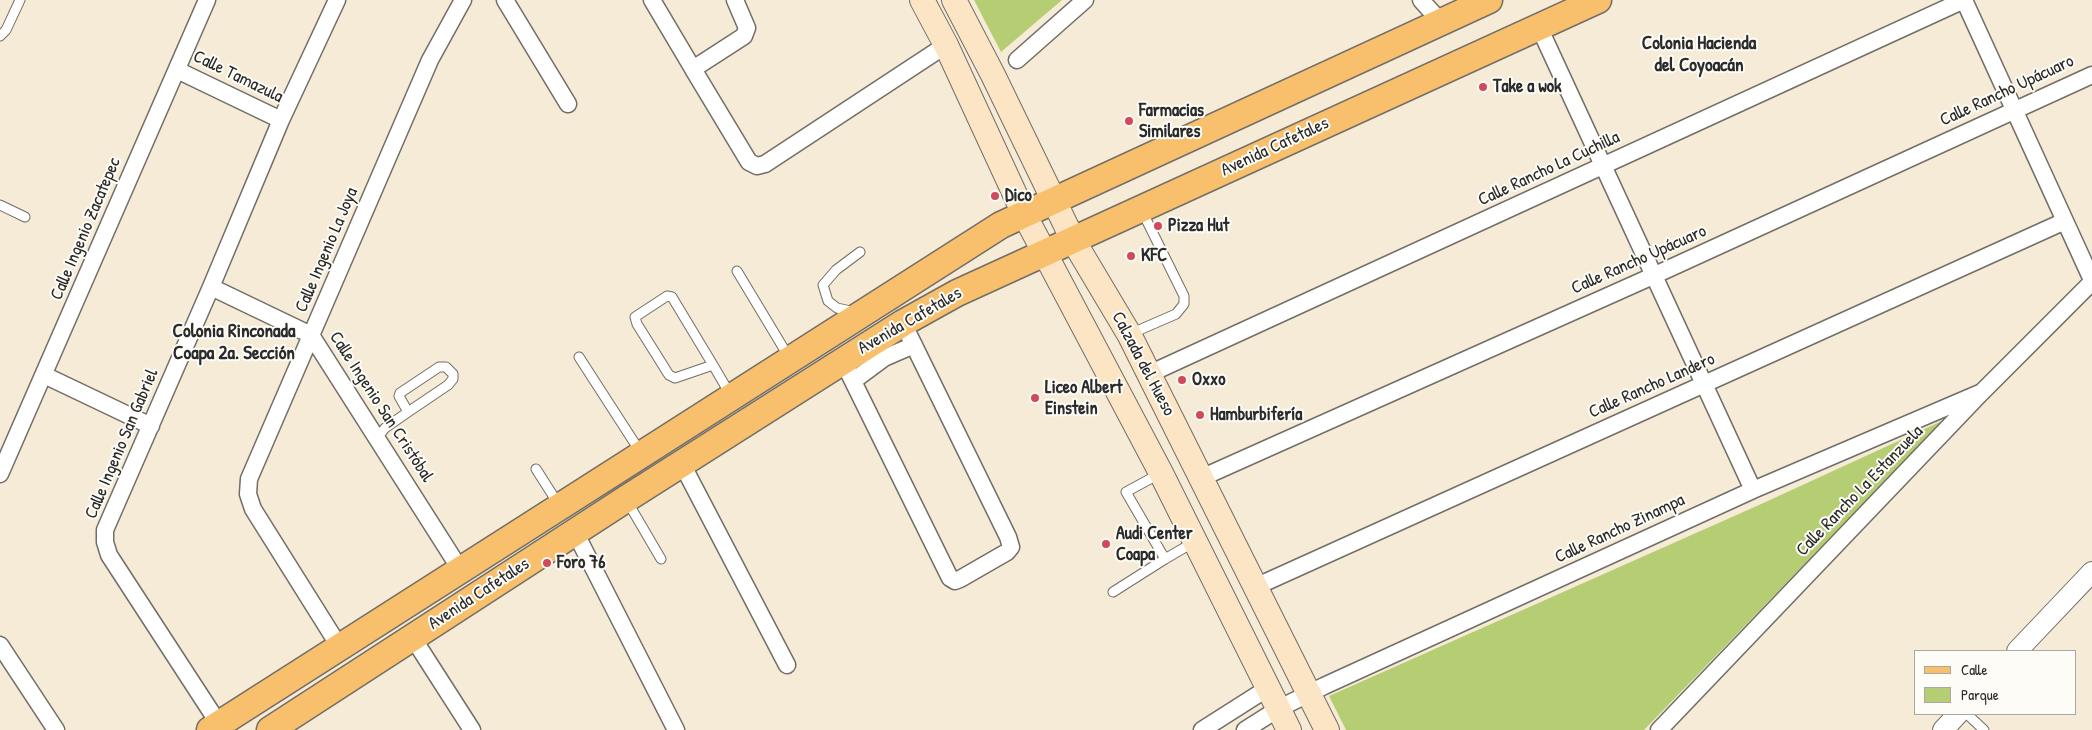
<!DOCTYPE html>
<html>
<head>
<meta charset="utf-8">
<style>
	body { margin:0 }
	#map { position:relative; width:2092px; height:730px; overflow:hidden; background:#f5ebd6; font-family:"Patrick Hand",sans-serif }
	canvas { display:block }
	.legend { position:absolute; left:1914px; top:650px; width:162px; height:65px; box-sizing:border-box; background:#fdfcf7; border:1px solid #a9a8a5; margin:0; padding:6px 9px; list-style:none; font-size:15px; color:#2b2b2b }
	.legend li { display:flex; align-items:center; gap:10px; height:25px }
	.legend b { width:25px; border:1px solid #a9a8a5 }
</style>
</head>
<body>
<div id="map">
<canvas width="2092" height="730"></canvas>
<ul class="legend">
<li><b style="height:6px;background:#f8bf6c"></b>Calle</li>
<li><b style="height:14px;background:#b5ce73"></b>Parque</li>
</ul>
</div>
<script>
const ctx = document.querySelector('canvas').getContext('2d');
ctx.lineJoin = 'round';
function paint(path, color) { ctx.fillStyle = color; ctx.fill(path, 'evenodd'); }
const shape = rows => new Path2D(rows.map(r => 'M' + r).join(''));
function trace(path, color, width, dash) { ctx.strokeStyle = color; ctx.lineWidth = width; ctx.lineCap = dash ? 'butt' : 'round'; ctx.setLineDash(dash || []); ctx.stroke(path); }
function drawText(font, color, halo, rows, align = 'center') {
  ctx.font = font + ' "Patrick Hand",sans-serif'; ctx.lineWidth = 4; ctx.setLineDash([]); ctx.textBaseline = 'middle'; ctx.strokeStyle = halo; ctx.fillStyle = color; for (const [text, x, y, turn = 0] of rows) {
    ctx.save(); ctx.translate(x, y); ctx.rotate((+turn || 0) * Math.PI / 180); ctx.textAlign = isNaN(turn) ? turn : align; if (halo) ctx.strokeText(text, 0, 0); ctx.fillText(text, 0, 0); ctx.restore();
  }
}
const green = shape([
	[974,0,1062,0,1001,52],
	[1944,420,1644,730,1346,730,1329,696,1759,505]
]);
const service = shape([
	[0,36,6,30,20,0],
	[0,205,25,217],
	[737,271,790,359],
	[855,312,837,308,828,301,823,285,836,270,860,252],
	[1130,334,1176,314,1184,304,1184,296,1142,211],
	[579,357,641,453],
	[713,365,675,378,669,375,637,324,635,317,667,296,672,297,713,365,730,394],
	[377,438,385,428,408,412,448,385,453,379,453,374,446,367,439,367,400,393,399,396,408,412],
	[536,469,559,505],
	[1161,473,1126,492,1165,559,1194,542],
	[627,501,661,559],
	[1113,592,1165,559],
	[1967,714,1984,730]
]);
const minor = shape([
	[505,0,568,104],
	[652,0,693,69,744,36,747,28,735,0],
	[1421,0,1441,22],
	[1964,0,2092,280],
	[1539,27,1753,490],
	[1017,60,1085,0],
	[693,69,749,162,757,166,765,164,946,45],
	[177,70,281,120],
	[211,287,311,335,460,569],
	[843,361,950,578,955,581,960,579,1007,552,1011,547,1008,537,903,323],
	[1149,374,1964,0],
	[44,375,151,426],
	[853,381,884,358,914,345],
	[682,464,787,665],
	[0,474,207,0],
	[1201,478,1655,275,2092,75],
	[575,532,676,730],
	[1255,587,2065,221],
	[413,638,472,730],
	[0,645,56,730],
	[339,646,253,509,248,494,249,479,430,60,463,0],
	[219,724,109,555,105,542,105,530,211,287,281,120,337,0],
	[1202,730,1268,688],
	[1245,730,1278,709,1324,686,1753,490,1982,392],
	[1659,730,1982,392,2092,282]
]);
const tertiary = shape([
	[2017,651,2092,572],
	[1943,730,1958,714]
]);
const secondary = shape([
	[922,0,946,45,1024,214,1161,473,1289,730],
	[954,0,993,75,1073,240,1129,334,1327,730]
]);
const primary = shape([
	[210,730,1001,225,1489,0],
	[270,730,626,499,903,323,957,293,1598,0]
]);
const markers = [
	[1483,87,5,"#d1495b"],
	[1129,121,5,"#d1495b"],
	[995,196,5,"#d1495b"],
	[1158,226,5,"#d1495b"],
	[1131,256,5,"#d1495b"],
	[1182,380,5,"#d1495b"],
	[1035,398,5,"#d1495b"],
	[1200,415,5,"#d1495b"],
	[1106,544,5,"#d1495b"],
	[547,563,5,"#d1495b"]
];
const streetNames = [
	["Calle Tamazula",238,77,26],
	["Calle Rancho Upácuaro",2007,91,-25],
	["Avenida Cafetales",1275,147,-25],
	["Calle Rancho La Cuchilla",1549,169,-25],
	["Calle Ingenio Zacatepec",86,229,-67],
	["Calle Ingenio La Joya",327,250,-67],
	["Calle Rancho Upácuaro",1639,260,-24],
	["Avenida Cafetales",910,321,-30],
	["Calzada del Hueso",1143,364,62],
	["Calle Rancho Landero",1652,386,-24],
	["Calle Ingenio San Cristóbal",381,407,57],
	["Calle Ingenio San Gabriel",122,444,-67],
	["Calle Rancho La Estanzuela",1860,491,-46],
	["Calle Rancho Zinampa",1620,529,-25],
	["Avenida Cafetales",479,594,-33]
];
const poiNames = [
	["Take a wok",1493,87],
	["Farmacias",1139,111],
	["Similares",1139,132],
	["Dico",1005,196],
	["Pizza Hut",1168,226],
	["KFC",1141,256],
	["Oxxo",1192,380],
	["Liceo Albert",1045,388],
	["Einstein",1045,409],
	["Hamburbifería",1210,415],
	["Audi Center",1116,534],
	["Coapa",1116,555],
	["Foro 76",557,563]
];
const neighbourhoodNames = [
	["Colonia Hacienda",1699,44],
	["del Coyoacán",1699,66],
	["Colonia Rinconada",234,332],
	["Coapa 2a. Sección",234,354]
];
paint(green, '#b5ce73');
trace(service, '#726e67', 11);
trace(minor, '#726e67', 19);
trace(tertiary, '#726e67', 22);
trace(secondary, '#726e67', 26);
trace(primary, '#726e67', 29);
trace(service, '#fff', 9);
trace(minor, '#fff', 16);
trace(tertiary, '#fff', 20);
trace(secondary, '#fce5c4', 24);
trace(primary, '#f8bf6c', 26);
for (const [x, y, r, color] of markers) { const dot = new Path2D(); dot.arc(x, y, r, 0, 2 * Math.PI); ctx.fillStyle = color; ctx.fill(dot); trace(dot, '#fdfcf7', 2); }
drawText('18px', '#2b2b2b', '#fdfcf7', streetNames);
drawText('bold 18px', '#2b2b2b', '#fdfcf7', poiNames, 'left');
drawText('bold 19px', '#2b2b2b', '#fdfcf7', neighbourhoodNames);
</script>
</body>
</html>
